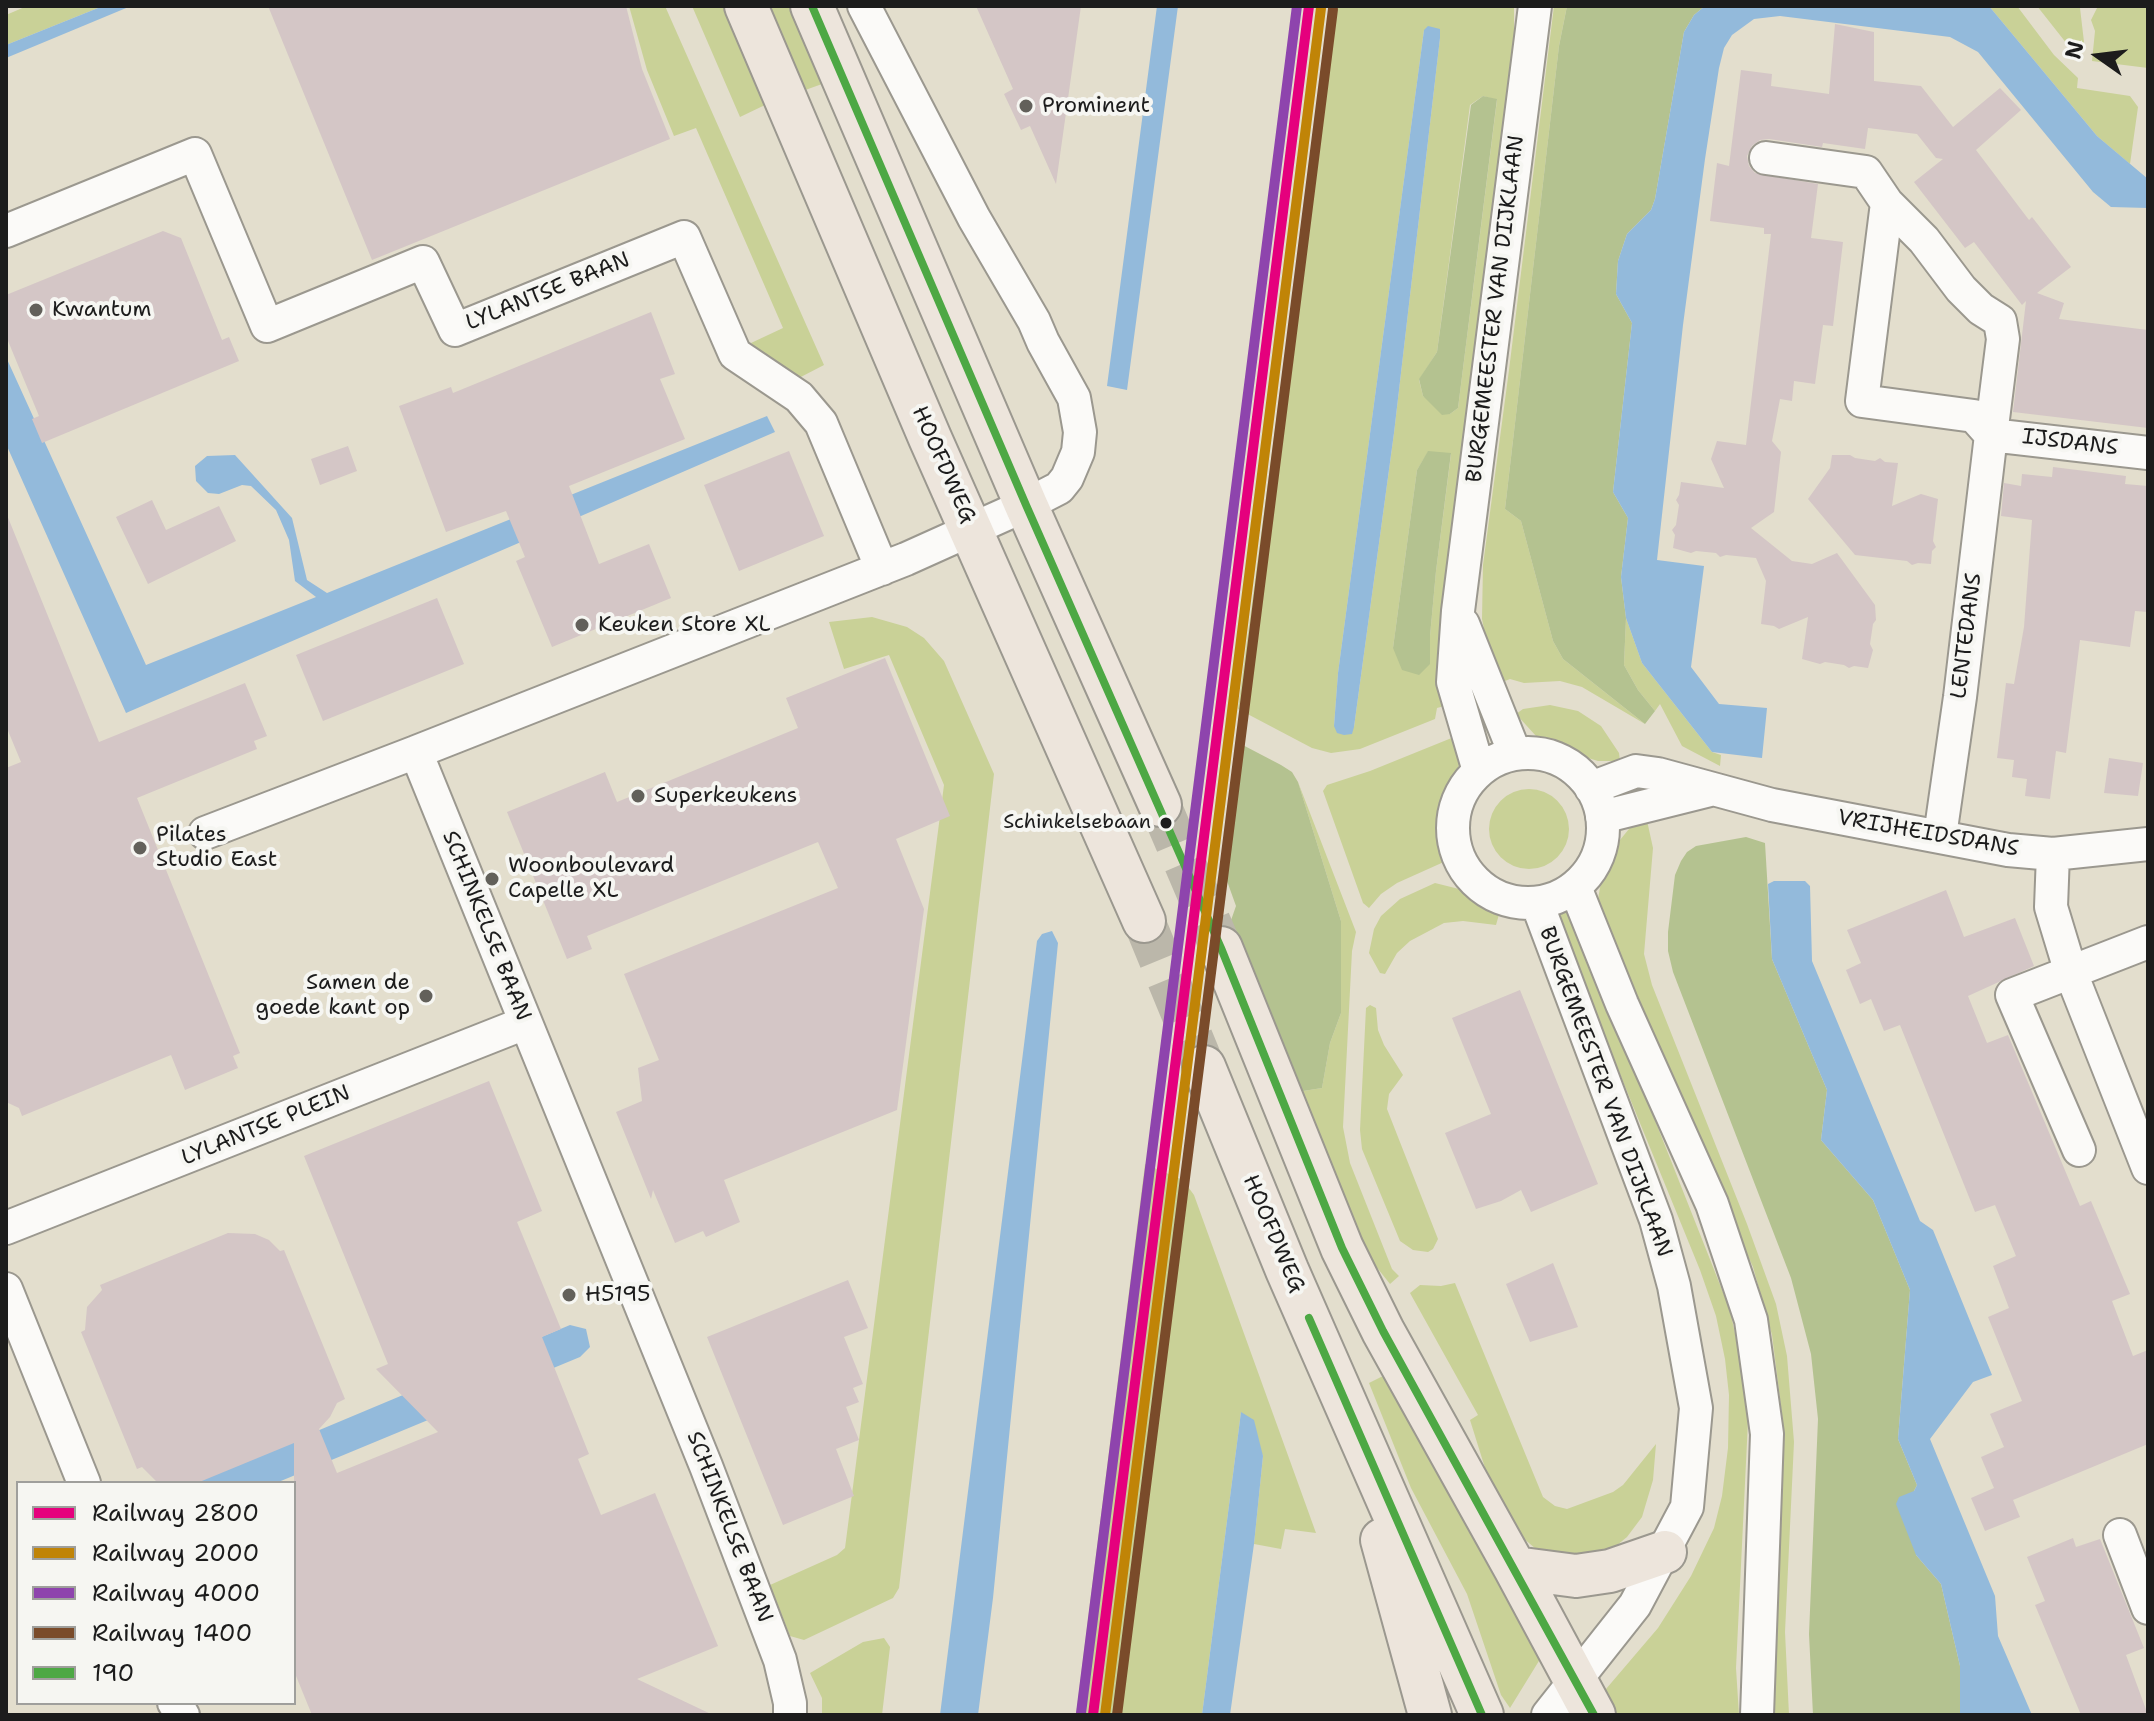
<!DOCTYPE html>
<html>
<head>
<meta charset="utf-8">
<style>
	body { margin:0 }
	#map { position:relative; width:2154px; height:1721px; overflow:hidden; background:#e3decd; font-family:"Shantell Sans",sans-serif }
	canvas { display:block }
	.frame { position:absolute; inset:0; border:8px solid #1c1c1c; pointer-events:none }
	.legend { position:absolute; left:16px; top:1481px; width:280px; height:224px; box-sizing:border-box; background:#f6f6f2; border:2px solid #9f9f9c; margin:0; padding:10px 14px; list-style:none; font-size:24px; color:#1c1c1c }
	.legend li { display:flex; align-items:center; gap:16px; height:40px }
	.legend b { width:40px; border:2px solid #9f9f9c }
	.north { position:absolute; left:2058px; top:16px; width:80px; height:80px; -webkit-text-stroke:6px #f6f6f2; paint-order:stroke; rotate:284deg; font-size:22px; font-weight:700; line-height:32px; text-align:center; color:#1c1c1c }
	.north::after { content:''; display:block; margin:auto; width:28px; height:36px; background:#1c1c1c; clip-path:polygon(50% 0,100% 100%,50% 72%,0 100%) }
</style>
</head>
<body>
<div id="map">
<canvas width="2154" height="1721"></canvas>
<div class="frame"></div>
<ul class="legend">
<li><b style="height:10px;background:#e5007d"></b>Railway 2800</li>
<li><b style="height:10px;background:#c08407"></b>Railway 2000</li>
<li><b style="height:10px;background:#8e44ad"></b>Railway 4000</li>
<li><b style="height:10px;background:#7a4b2a"></b>Railway 1400</li>
<li><b style="height:10px;background:#4da844"></b>190</li>
</ul>
<div class="north">N</div>
</div>
<script>
const ctx = document.querySelector('canvas').getContext('2d');
ctx.lineJoin = 'round';
function paint(path, color) { ctx.fillStyle = color; ctx.fill(path, 'evenodd'); }
const shape = rows => new Path2D(rows.map(r => 'M' + r).join(''));
function trace(path, color, width, dash) { ctx.strokeStyle = color; ctx.lineWidth = width; ctx.lineCap = dash ? 'butt' : 'round'; ctx.setLineDash(dash || []); ctx.stroke(path); }
function drawText(font, color, halo, rows, align = 'center') {
  ctx.font = font + ' "Shantell Sans",sans-serif'; ctx.lineWidth = 8; ctx.setLineDash([]); ctx.textBaseline = 'middle'; ctx.strokeStyle = halo; ctx.fillStyle = color; for (const [text, x, y, turn = 0] of rows) {
    ctx.save(); ctx.translate(x, y); ctx.rotate((+turn || 0) * Math.PI / 180); ctx.textAlign = isNaN(turn) ? turn : align; if (halo) ctx.strokeText(text, 0, 0); ctx.fillText(text, 0, 0); ctx.restore();
  }
}
const green = shape([
	[27,6,103,6,6,45,6,15],
	[629,6,665,6,824,365,795,380,751,343,783,328,696,128,674,136,647,70],
	[692,6,724,6,765,105,740,117],
	[760,6,789,6,822,84,797,93],
	[1331,6,1514,6,1514,34,1439,632,1439,672,1448,705,1437,708,1435,719,1360,749,1331,753,1312,748,1238,709],
	[1424,30,1440,38,1394,433,1354,727,1334,726,1338,673],
	[1483,96,1497,100,1458,408,1450,414,1423,396,1419,380,1437,352,1470,105],
	[1428,452,1451,454,1436,571,1430,636,1430,664,1393,648,1417,470],
	[1554,6,1567,6,1559,46,1505,509,1521,521,1553,641,1563,659,1645,724,1582,687,1560,681,1524,683,1510,679,1500,683,1488,649,1482,619,1483,565,1509,370],
	[1989,6,2017,6,2054,55,2078,78,2077,88,2130,96,2138,107,2130,164,2097,136],
	[2037,6,2080,8,2084,42,2081,56,2067,44],
	[2098,6,2148,6,2148,68,2092,61,2095,31,2091,20],
	[872,617,907,627,924,638,944,661,994,774,899,1588,893,1598,804,1640,790,1636,770,1585,837,1555,845,1548,944,785,889,655,844,669,829,622],
	[1626,618,1642,663,1712,752,1721,755,1720,766,1682,746,1660,704,1655,711,1638,690,1624,665],
	[1550,705,1578,711,1601,726,1619,753,1620,761,1598,761,1575,754,1536,736,1516,714,1523,709],
	[1459,735,1461,759,1443,813,1442,829,1446,861,1397,883,1381,894,1369,908,1363,903,1323,791,1327,785,1370,771],
	[1298,782,1356,932,1352,951,1343,1127,1350,1163,1392,1269,1399,1276,1390,1284,1359,1245,1297,1092,1322,1088,1330,1043,1341,1013,1341,921],
	'1489 829a40 40 0 1 1 80 0a40 40 0 1 1-80 0Z',
	[1646,816,1653,848,1644,954,1652,985,1747,1224,1776,1304,1787,1356,1794,1442,1785,1632,1789,1715,1774,1715,1772,1638,1783,1423,1772,1335,1753,1267,1649,1040,1597,905,1601,882,1620,840,1633,824],
	[1435,883,1463,890,1465,888,1483,903,1500,911,1496,925,1463,921,1444,923,1410,941,1397,953,1385,974,1380,973,1369,953,1374,929,1381,916,1400,899],
	[1565,911,1568,911,1626,1032,1645,1095,1730,1310,1741,1362,1748,1421,1736,1668,1739,1715,1616,1715,1606,1696,1606,1689,1658,1628,1691,1576,1714,1528,1722,1496,1728,1448,1729,1395,1725,1359,1716,1316,1700,1270,1557,920,1560,913],
	[1370,1005,1376,1008,1378,1030,1384,1045,1403,1075,1389,1094,1387,1109,1438,1239,1433,1249,1428,1252,1413,1250,1400,1241,1362,1149,1360,1130,1366,1008],
	[1145,1164,1183,1180,1194,1195,1316,1533,1285,1529,1281,1549,1254,1544,1263,1456,1241,1412,1202,1715,1076,1715],
	[1455,1283,1543,1497,1555,1506,1567,1509,1613,1492,1623,1485,1656,1444,1653,1480,1642,1517,1627,1537,1605,1555,1558,1556,1536,1549,1516,1532,1491,1487,1470,1420,1478,1415,1410,1293,1420,1285,1441,1286],
	[1387,1374,1542,1656,1510,1708,1501,1695,1467,1594,1411,1488,1369,1383],
	[884,1638,890,1647,882,1715,822,1715,822,1698,810,1673,863,1642]
]);
const forest = shape([
	[1567,6,1705,6,1694,15,1684,32,1655,199,1651,210,1627,234,1618,261,1616,294,1632,323,1613,492,1628,518,1621,577,1626,618,1624,665,1638,690,1655,711,1645,724,1563,659,1553,641,1521,521,1505,509,1559,46],
	[1483,96,1497,99,1458,408,1450,414,1442,415,1423,396,1419,379,1437,352,1471,105],
	[1428,451,1451,453,1436,571,1430,636,1430,664,1419,675,1402,670,1393,648,1417,470],
	[1237,742,1281,765,1292,772,1298,782,1341,921,1341,1013,1330,1043,1322,1088,1297,1092,1229,926,1236,906,1222,867],
	[1746,837,1765,843,1772,959,1827,1090,1821,1140,1873,1200,1910,1290,1898,1439,1917,1485,1914,1491,1916,1555,1941,1584,1960,1666,1960,1715,1813,1715,1809,1634,1818,1419,1811,1354,1791,1278,1673,972,1668,951,1668,932,1675,875,1681,861,1687,852,1696,846]
]);
const water = shape([
	[103,6,131,6,6,58,6,45],
	[1157,6,1178,6,1127,390,1107,386],
	[1705,6,1989,6,2097,136,2148,179,2148,208,2111,207,2093,192,1978,52,1950,37,1780,16,1754,19,1732,35,1724,48,1719,68,1705,159,1683,325,1657,560,1704,566,1691,667,1719,704,1767,708,1762,758,1712,752,1642,663,1626,618,1621,577,1628,518,1613,492,1632,323,1616,294,1618,261,1627,234,1651,210,1655,199,1684,32,1694,15],
	[1428,26,1440,29,1440,38,1394,433,1354,727,1352,734,1344,735,1337,733,1334,726,1338,673,1424,30],
	[6,357,146,665,316,597,295,581,289,540,276,510,251,486,242,485,219,494,208,493,196,481,195,466,207,456,235,455,292,518,307,580,327,593,767,416,775,432,126,713,6,444],
	[1774,881,1805,881,1810,886,1812,961,1920,1221,1933,1230,1992,1375,1973,1382,1930,1439,1995,1596,1998,1636,2032,1715,1960,1715,1960,1666,1941,1584,1916,1555,1896,1504,1899,1497,1914,1491,1917,1485,1898,1439,1910,1290,1873,1200,1821,1140,1827,1090,1772,959,1768,884],
	[1052,931,1058,943,993,1598,978,1715,940,1715,1037,941,1042,934],
	[570,1325,586,1329,590,1347,580,1357,276,1483,193,1483],
	[1241,1412,1254,1420,1263,1456,1254,1544,1230,1715,1202,1715]
]);
const building = shape([
	[268,6,626,6,642,69,670,139,372,260],
	[976,6,1081,6,1056,184,1030,126,1021,130,1004,94,1013,89],
	[1835,24,1874,32,1874,81,1921,86,1953,127,2000,88,2021,110,1976,150,2029,220,2032,217,2071,267,2037,293,2064,303,2059,319,2148,330,2148,428,2013,412,2026,301,2022,305,1974,242,1965,248,1914,182,1943,159,1936,158,1917,134,1868,128,1865,149,1823,143,1822,147,1769,139,1760,140,1752,146,1747,156,1749,166,1755,173,1818,184,1811,238,1843,242,1833,326,1823,325,1815,384,1794,381,1792,401,1780,399,1772,441,1781,452,1774,512,1751,528,1792,561,1812,564,1837,553,1875,605,1876,620,1873,624,1870,644,1873,650,1868,668,1854,666,1849,668,1844,665,1825,662,1820,664,1802,659,1808,617,1779,629,1774,626,1761,624,1766,581,1756,558,1726,555,1720,557,1716,553,1696,551,1691,553,1673,548,1675,535,1672,530,1676,525,1679,505,1676,500,1679,495,1681,482,1724,488,1711,459,1717,441,1746,445,1771,234,1764,234,1764,228,1710,221,1717,163,1729,166,1741,70,1772,74,1771,86,1829,94],
	[163,231,181,238,222,340,229,337,239,361,42,443,32,419,39,416,6,336,6,295],
	[651,312,675,374,660,379,685,439,569,486,599,564,649,544,671,598,552,647,516,561,525,557,506,511,446,532,399,406,451,387,453,393],
	[348,446,357,471,320,485,311,459],
	[789,451,824,536,739,571,704,485],
	[1832,455,1850,455,1855,458,1875,461,1880,458,1885,462,1898,463,1892,506,1921,494,1938,499,1933,541,1936,547,1932,551,1931,564,1918,563,1912,565,1907,561,1855,555,1808,499,1830,468],
	[2053,467,2126,476,2125,484,2148,486,2148,612,2135,611,2130,647,2080,640,2066,753,2056,751,2050,799,2025,796,2027,779,2012,777,2014,760,1997,758,2006,683,2014,684,2024,627,2032,520,2001,516,2004,483,2021,486,2022,474,2052,477],
	[152,500,166,530,219,506,236,541,148,584,116,517],
	[7,515,99,742,245,683,267,736,254,741,257,749,137,798,240,1053,233,1056,238,1068,185,1090,171,1055,22,1116,19,1108,6,1102,6,768,21,762,6,726],
	[437,598,464,664,323,721,296,655],
	[885,658,950,816,896,839,924,909,897,1110,724,1180,740,1222,706,1237,703,1231,675,1243,653,1190,651,1199,616,1112,642,1101,638,1068,659,1060,624,974,838,888,818,842,587,936,592,949,567,959,507,812,605,772,617,802,798,728,786,698],
	[2109,758,2143,763,2138,796,2104,793],
	[1946,890,1964,937,2015,918,2034,966,1968,996,1987,1043,2008,1035,2080,1206,2091,1201,2130,1294,2112,1301,2133,1356,2148,1350,2148,1444,2013,1500,2020,1517,1985,1531,1971,1498,1994,1488,1981,1457,2004,1447,1990,1414,2022,1401,1988,1317,2009,1308,1993,1266,2016,1256,1995,1205,1975,1212,1900,1025,1884,1031,1871,999,1860,1004,1846,970,1861,963,1847,930],
	[1520,990,1598,1184,1531,1212,1521,1190,1501,1201,1476,1209,1445,1133,1491,1114,1452,1018],
	[489,1081,542,1211,517,1222,561,1329,542,1337,589,1454,578,1459,601,1515,655,1493,718,1646,637,1679,713,1715,312,1715,294,1671,294,1443,197,1483,161,1483,156,1481,142,1467,137,1469,81,1332,85,1330,87,1307,102,1290,100,1285,228,1233,255,1234,269,1240,280,1251,284,1250,345,1399,337,1403,330,1417,319,1429,337,1473,438,1432,376,1369,388,1364,304,1156],
	[1553,1263,1578,1327,1530,1342,1506,1284],
	[848,1280,868,1328,844,1337,863,1384,853,1388,859,1402,846,1407,859,1440,836,1449,854,1496,783,1525,707,1337],
	[2073,1538,2076,1547,2100,1539,2144,1648,2126,1655,2148,1715,2081,1715,2035,1605,2045,1601,2027,1557]
]);
const majorTunnel = shape([
	[1160,805,1221,948],
	[1144,921,1204,1067]
]);
const minor = shape([
	[1766,158,1866,172,1887,203],
	[6,231,195,154,267,326,423,262,455,330,684,237,735,354,799,397,821,423,882,569],
	[1463,624,1515,754],
	'1453 828a75 75 0 1 1 150 0a75 75 0 1 1-150 0Z',
	[1479,771,1453,682,1458,611,1535,6],
	[1591,788,1636,771,1658,774,1772,805,2008,850,2053,854,2148,844],
	[1602,817,1710,790],
	[205,833,416,752],
	[1940,836,1960,697,1991,435,2003,339,2000,321,1981,309,1961,289,1924,240,1887,203,1862,401,1974,416,1991,435,2148,453],
	[2053,854,2051,907,2071,973,2148,1168],
	[1575,887,1622,1004,1712,1204,1751,1320,1767,1434,1757,1715],
	[1537,903,1656,1220,1674,1286,1696,1408,1687,1507,1635,1605,1548,1715],
	[2079,1150,2012,995,2148,942],
	[6,1228,525,1023],
	[6,1289,84,1483],
	[2120,1535,2148,1608],
	[174,1703,183,1715],
	[790,1715,790,1703,780,1660,706,1466,416,752,906,559,1026,505,1059,488,1067,478,1078,452,1080,432,1074,398,1043,342,1034,321,974,218,864,6]
]);
const major = shape([
	[746,6,930,438,1144,921],
	[812,6,1026,505,1160,805],
	[1221,948,1342,1248,1383,1331,1515,1568,1594,1715],
	[1204,1067,1287,1270,1482,1715],
	[1382,1540,1430,1715],
	[1515,1568,1576,1576,1610,1571,1665,1552]
]);
const bus1 = shape([
	[812,6,1026,505,1221,948,1342,1248,1383,1331,1594,1715],
	[1309,1318,1482,1715]
]);
const rail1 = shape([
	[1093,1715,1309,6]
]);
const rail2 = shape([
	[1105,1715,1321,8]
]);
const rail3 = shape([
	[1081,1713,1297,6]
]);
const rail4 = shape([
	[1117,1715,1333,9]
]);
const markers = [
	[1026,106,8,"#62605a"],
	[36,310,8,"#62605a"],
	[582,625,8,"#62605a"],
	[638,796,8,"#62605a"],
	[1166,823,7,"#1c1c1c"],
	[140,848,8,"#62605a"],
	[492,879,8,"#62605a"],
	[426,996,8,"#62605a"],
	[569,1295,8,"#62605a"]
];
const busNames = [
	["Schinkelsebaan",1151,823]
];
const poiNames = [
	["Prominent",1042,106],
	["Kwantum",52,310],
	["Keuken Store XL",598,625],
	["Superkeukens",654,796],
	["Pilates",156,835],
	["Studio East",156,860],
	["Woonboulevard",508,866],
	["Capelle XL",508,891],
	["Samen de",410,983,"right"],
	["goede kant op",410,1008,"right"],
	["H5195",585,1295]
];
const streetNames = [
	["LYLANTSE BAAN",548,292,-22],
	["BURGEMEESTER VAN DIJKLAAN",1496,309,-83],
	["IJSDANS",2070,443,7],
	["HOOFDWEG",943,465,66],
	["LENTEDANS",1967,636,-83],
	["VRIJHEIDSDANS",1928,834,10],
	["SCHINKELSE BAAN",486,926,68],
	["BURGEMEESTER VAN DIJKLAAN",1605,1092,70],
	["LYLANTSE PLEIN",266,1126,-22],
	["HOOFDWEG",1273,1234,67],
	["SCHINKELSE BAAN",729,1527,69]
];
paint(green, '#c9d197');
paint(forest, '#b4c290');
paint(water, '#93badb');
paint(building, '#d4c6c6');
trace(majorTunnel, '#bbb7aa', 42, [42, 21]);
trace(minor, '#9b988f', 36);
trace(major, '#9b988f', 46);
trace(minor, '#fbfaf8', 32);
trace(major, '#ede5dc', 42);
trace(bus1, '#4da844', 8);
trace(rail1, '#e5007d', 10);
trace(rail2, '#c08407', 10);
trace(rail3, '#8e44ad', 10);
trace(rail4, '#7a4b2a', 10);
for (const [x, y, r, color] of markers) { const dot = new Path2D(); dot.arc(x, y, r, 0, 2 * Math.PI); ctx.fillStyle = color; ctx.fill(dot); trace(dot, '#f6f6f2', 3); }
drawText('20px', '#1c1c1c', '#f6f6f2', busNames, 'right');
drawText('22px', '#1c1c1c', '#f6f6f2', poiNames, 'left');
drawText('22px', '#1c1c1c', '#f6f6f2', streetNames);
</script>
</body>
</html>
